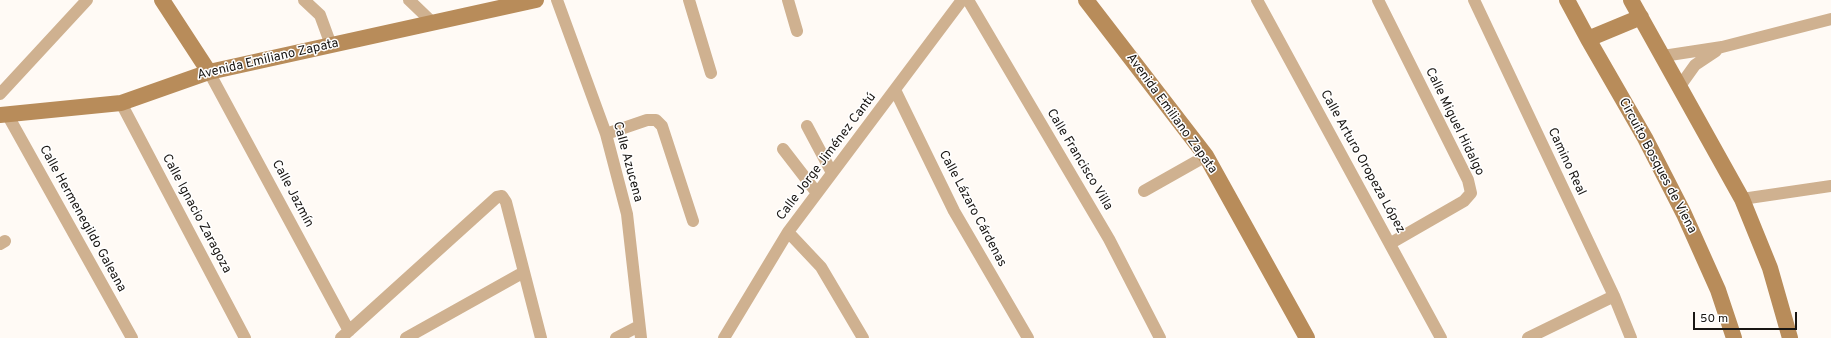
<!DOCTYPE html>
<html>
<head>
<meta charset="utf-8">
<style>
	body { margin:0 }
	#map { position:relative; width:1831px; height:338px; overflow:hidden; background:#fffaf5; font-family:Overpass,sans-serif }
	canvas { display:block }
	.scale { position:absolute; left:1693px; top:312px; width:104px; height:18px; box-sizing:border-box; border:2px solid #191613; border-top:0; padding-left:5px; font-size:12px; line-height:14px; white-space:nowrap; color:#191613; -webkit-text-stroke:3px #fff; paint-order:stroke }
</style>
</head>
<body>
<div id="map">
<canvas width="1831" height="338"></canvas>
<div class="scale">50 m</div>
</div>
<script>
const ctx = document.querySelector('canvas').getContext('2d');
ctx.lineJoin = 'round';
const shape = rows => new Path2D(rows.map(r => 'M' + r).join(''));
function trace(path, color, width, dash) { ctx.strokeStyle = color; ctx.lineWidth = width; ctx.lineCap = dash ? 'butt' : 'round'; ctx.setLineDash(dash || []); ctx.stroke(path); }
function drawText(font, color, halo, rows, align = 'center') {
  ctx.font = font + ' Overpass,sans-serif'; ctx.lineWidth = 3; ctx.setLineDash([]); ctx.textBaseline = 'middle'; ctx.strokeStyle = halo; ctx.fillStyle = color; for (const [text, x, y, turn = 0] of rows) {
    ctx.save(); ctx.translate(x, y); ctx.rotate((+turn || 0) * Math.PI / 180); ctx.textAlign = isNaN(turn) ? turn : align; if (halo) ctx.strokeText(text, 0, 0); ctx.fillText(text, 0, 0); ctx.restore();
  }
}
const street = shape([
	[304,0,320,15,331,45],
	[409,0,433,23],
	[557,0,606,134,627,214,641,338],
	[689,0,711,73],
	[788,0,797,31],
	[968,0,1109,239,1160,338],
	[1257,0,1441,338],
	[1378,0,1468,180,1471,193,1464,201,1391,243],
	[1474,0,1614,296,1631,338],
	[1663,56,1722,47,1831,19],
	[209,72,349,331],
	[1680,86,1695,65,1716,51],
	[895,90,954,211,1028,338],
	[0,94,87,0],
	[121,103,245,338],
	[7,114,132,338],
	[807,126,832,173],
	[606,134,647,120,656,120,662,126,693,221],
	[783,149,817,193],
	[1144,191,1206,156],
	[1742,199,1831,186],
	[788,232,821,267,863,338],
	[0,244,5,241],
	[341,338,497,197,502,196,506,202,541,338],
	[406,338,524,272],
	[616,338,639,326],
	[724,338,788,232,962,0],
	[1528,338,1614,296]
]);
const secondary = shape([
	[162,0,209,72],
	[1086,0,1206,156,1307,338],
	[1567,0,1588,39,1645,138,1684,214,1718,290,1734,338],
	[1631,0,1742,199,1770,268,1790,338],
	[1588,39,1641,17],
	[0,115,121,103,209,72,536,0]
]);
const streetNames = [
	["Avenida Emiliano Zapata",268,60,-13],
	["Avenida Emiliano Zapata",1171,114,54],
	["Calle Miguel Hidalgo",1454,122,64],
	["Calle Jorge Jiménez Cantú",827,157,-53],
	["Calle Francisco Villa",1079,160,59],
	["Calle Azucena",627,162,75],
	["Calle Arturo Oropeza López",1362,162,61],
	["Camino Real",1566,162,65],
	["Circuito Bosques de Viena",1657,166,62],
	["Calle Jazmín",292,194,62],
	["Calle Lázaro Cárdenas",972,209,62],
	["Calle Ignacio Zaragoza",196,214,62],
	["Calle Hermenegildo Galeana",82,219,61]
];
trace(street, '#cfb190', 12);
trace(secondary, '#b88c5a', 16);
drawText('13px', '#191613', '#fff', streetNames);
</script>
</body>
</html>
